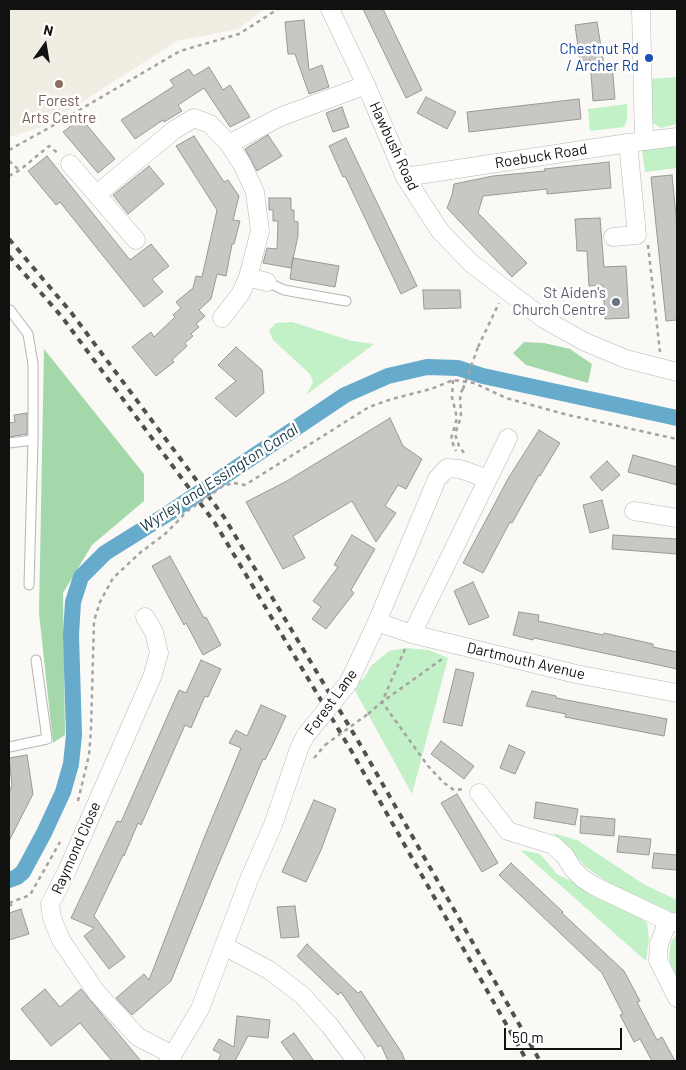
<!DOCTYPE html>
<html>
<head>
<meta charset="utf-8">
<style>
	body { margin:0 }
	#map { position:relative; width:686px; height:1070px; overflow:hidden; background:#faf9f6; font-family:Barlow,sans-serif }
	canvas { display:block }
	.frame { position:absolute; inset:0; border:10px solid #111110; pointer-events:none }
	.north { position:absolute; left:20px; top:20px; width:50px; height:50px; -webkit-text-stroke:4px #fff; paint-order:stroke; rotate:13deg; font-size:14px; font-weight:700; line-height:20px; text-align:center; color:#111110 }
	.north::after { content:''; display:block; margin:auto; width:18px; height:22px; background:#111110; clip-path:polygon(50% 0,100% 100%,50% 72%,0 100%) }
	.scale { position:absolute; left:504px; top:1028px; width:118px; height:22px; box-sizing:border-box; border:2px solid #111110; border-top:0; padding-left:6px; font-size:15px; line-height:18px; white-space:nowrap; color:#111110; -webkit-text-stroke:4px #fff; paint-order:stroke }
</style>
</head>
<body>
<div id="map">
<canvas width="686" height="1070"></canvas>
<div class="frame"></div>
<div class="north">N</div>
<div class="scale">50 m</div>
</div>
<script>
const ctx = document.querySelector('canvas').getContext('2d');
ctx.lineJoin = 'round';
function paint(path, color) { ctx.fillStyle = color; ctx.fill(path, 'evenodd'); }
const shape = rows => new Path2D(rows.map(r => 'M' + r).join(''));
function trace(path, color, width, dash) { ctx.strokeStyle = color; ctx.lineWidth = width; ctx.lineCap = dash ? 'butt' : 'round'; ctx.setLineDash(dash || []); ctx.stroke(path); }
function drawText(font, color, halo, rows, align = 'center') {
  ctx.font = font + ' Barlow,sans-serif'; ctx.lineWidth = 5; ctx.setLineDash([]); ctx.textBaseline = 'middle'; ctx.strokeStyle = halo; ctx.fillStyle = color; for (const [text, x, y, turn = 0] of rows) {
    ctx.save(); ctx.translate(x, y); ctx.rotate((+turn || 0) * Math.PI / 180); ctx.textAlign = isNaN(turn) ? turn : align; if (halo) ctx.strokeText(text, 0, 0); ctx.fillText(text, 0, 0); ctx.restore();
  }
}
const built = shape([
	[9,9,265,9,238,29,177,41,43,127,9,137]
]);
const green = shape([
	[677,77,677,124,661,128,651,122,649,79],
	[627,104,627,120,624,127,590,131,588,109],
	[677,146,677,168,645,172,642,150],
	[292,322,352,341,374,344,306,395,313,382,310,374,273,340,269,330,276,323],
	[406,648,429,650,448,658,412,794,353,687,364,678,371,666,389,651],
	[553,833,577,840,645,885,677,900,677,915,667,913,616,889,586,867],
	[520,850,537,853,542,856,557,874,636,914,647,923,649,939,646,961],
	[677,934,677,984,671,970,669,956,671,942]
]);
const forest = shape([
	[524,342,544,343,570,349,592,364,588,383,526,365,513,353],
	[44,349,144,474,144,501,92,545,63,593,65,735,53,743,39,613]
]);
const canal = shape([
	[9,880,17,877,23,872,44,833,63,792,71,764,74,735,71,635,73,602,81,577,105,553,169,513,345,395,388,376,427,367,458,368,483,376,677,418]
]);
const building = shape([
	[363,9,383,9,422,90,406,98,363,9],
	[304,20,309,70,322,65,329,87,309,94,295,54,288,54,285,22,304,20],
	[597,22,604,65,612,64,615,99,593,101,590,60,580,61,575,25,597,22],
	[209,67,223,90,230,85,250,117,230,127,204,88,178,105,182,111,164,122,163,120,135,139,121,120,174,86,170,80,189,69,194,76,209,67],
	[426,97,456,112,447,129,417,113,426,97],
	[579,99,581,119,469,132,467,112,579,99],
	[342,107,349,127,333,132,326,113,342,107],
	[81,118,115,159,98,173,63,132,81,118],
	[268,135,282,156,257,171,245,149,268,135],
	[194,136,224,182,228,180,239,196,233,220,240,221,234,244,232,244,226,276,217,274,211,299,199,310,205,316,196,324,199,327,191,334,193,336,185,343,187,346,172,360,174,362,156,376,132,347,151,332,154,337,175,317,173,315,181,308,176,302,193,288,196,276,202,277,217,210,176,146,194,136],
	[346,138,417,286,401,294,345,176,343,177,329,146,346,138],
	[47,156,130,260,151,244,169,266,152,279,163,292,144,307,60,202,56,205,28,171,47,156],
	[609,162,611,188,547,194,547,189,483,196,478,213,527,263,512,277,447,208,452,195,454,184,493,176,545,171,544,169,609,162],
	[149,166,164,184,128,214,113,195,149,166],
	[672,175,677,225,677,320,666,321,651,177,672,175],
	[269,198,291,198,291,210,294,210,294,221,298,222,298,236,291,268,263,263,267,248,277,249,278,221,273,221,273,210,269,210,269,198],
	[600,218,604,267,626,266,629,318,605,319,603,285,589,286,587,251,577,251,575,219,600,218],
	[293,258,339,266,335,287,290,279,293,258],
	[423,290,460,290,461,308,424,309,423,290],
	[236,347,262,370,264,393,236,417,215,398,236,381,218,365,236,347],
	[27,413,27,434,9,437,9,423,15,422,14,415,27,413],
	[390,418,403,446,422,459,406,489,398,485,385,506,396,513,376,542,352,501,293,536,305,558,283,569,246,502,287,481,390,418],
	[539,430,560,443,540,476,539,475,512,523,510,522,483,573,463,563,509,477,539,430],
	[633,455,677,467,677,485,628,472,633,455],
	[607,461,620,475,602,491,590,477,607,461],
	[602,500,609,528,590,533,583,505,602,500],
	[352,535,375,549,351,590,354,593,326,629,312,619,321,607,313,601,338,567,334,565,352,535],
	[613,535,677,539,677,554,612,549,613,535],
	[170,556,204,618,206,617,221,645,203,655,186,623,184,625,152,566,170,556],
	[473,582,489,617,469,625,454,591,473,582],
	[519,612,539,615,538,621,603,635,604,633,653,644,653,647,677,652,677,669,534,638,533,640,513,635,519,612],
	[201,660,221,669,208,697,205,696,191,728,185,725,141,825,138,823,124,856,123,855,94,916,125,957,109,969,84,936,94,928,71,918,117,821,121,822,179,690,186,693,201,660],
	[456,669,474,673,462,726,443,722,456,669],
	[532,691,556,696,556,698,667,719,664,736,565,717,566,714,526,706,532,691],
	[261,705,286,716,274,742,265,760,263,759,211,882,171,981,132,1015,116,998,144,974,149,980,204,838,241,748,229,743,236,730,247,736,261,705],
	[441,741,474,766,464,779,431,754,441,741],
	[509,745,525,752,515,774,500,768,509,745],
	[27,755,33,794,9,841,9,792,12,785,9,758,27,755],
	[457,794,498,863,482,872,441,803,457,794],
	[314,800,336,809,321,850,306,882,282,872,314,800],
	[536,802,578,809,575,825,534,818,536,802],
	[581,816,615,819,614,836,580,833,581,816],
	[619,836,651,839,649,855,617,852,619,836],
	[654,853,677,855,677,870,652,868,654,853],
	[511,863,563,912,562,913,624,971,640,1001,637,1002,657,1040,662,1037,675,1061,652,1061,640,1039,634,1042,620,1015,623,1014,602,973,499,875,511,863],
	[295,906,299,937,281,938,277,907,295,906],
	[21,909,29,934,9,940,9,913,21,909],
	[307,944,358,993,361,991,402,1053,405,1061,388,1061,381,1045,378,1047,341,992,338,995,297,956,307,944],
	[45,989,60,1007,81,989,141,1061,112,1061,80,1023,51,1046,21,1009,45,989],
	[237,1016,270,1020,268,1038,248,1036,235,1061,218,1061,221,1054,213,1050,219,1039,234,1047,237,1016],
	[294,1033,314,1061,295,1061,281,1042,294,1033]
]);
const path = shape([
	[9,150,47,129,180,51,239,34,278,9],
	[9,161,19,170],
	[9,176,20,170,49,146,59,154],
	[648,245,660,352],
	[478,347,499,303],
	[453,380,452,397,457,418,451,439,456,451],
	[463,389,460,394,461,417,455,434,459,446,464,453],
	[234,483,245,485,369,407,392,399,431,389,453,380,474,383,506,398,568,415,677,439],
	[405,649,382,702,428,766,444,783,454,790,465,789],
	[368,714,382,702,442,659],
	[314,758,325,745],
	[78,801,89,755,91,730,94,621,100,602,113,578,141,552,165,534,176,523],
	[9,903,30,895,60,842],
	[9,903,12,906,9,907]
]);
const service = shape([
	[267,282,284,290,346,301],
	[10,310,28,334,33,364,33,440,29,585],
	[9,443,33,440],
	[9,747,47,739,36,660]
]);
const minor = shape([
	[330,9,366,85,405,177,440,231,471,263,544,319,585,342,626,359,677,372],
	[641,9,644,141],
	[229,144,280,117,366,85],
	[70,164,136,240],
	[405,177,628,143,677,137],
	[97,194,174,130,194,118,210,124,229,144,242,164,255,192,260,231,248,277,241,293,222,318],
	[613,237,637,235,628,143],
	[248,277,267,282],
	[634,511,677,518],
	[145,617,154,632,159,653,152,677,66,873,50,904,52,918,61,940,97,993,138,1037,173,1055],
	[377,622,412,634,576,674,677,693],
	[412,634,508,438],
	[349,682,377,622,437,479,447,468,460,469,488,479],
	[479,793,508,831,553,845,565,856,573,869,582,878,594,886,668,921,677,923],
	[668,921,659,944,658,960,677,998],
	[224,946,269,970,302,995,330,1026,356,1061],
	[169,1061,200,1009,250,877,273,825,300,746,306,735]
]);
const rail = shape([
	[9,239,70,311,224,517,361,746,540,1061],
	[9,256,62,317,215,523,352,752,527,1061]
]);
const pathBridge = shape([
	[463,389,478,347],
	[176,523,186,512,223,486,234,483],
	[325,745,368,714]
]);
const minorBridge = shape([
	[306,735,349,682]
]);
const markers = [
	[649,58,5,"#1a4fb4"],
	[59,84,5,"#8d6e63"],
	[616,302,5,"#6b7280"]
];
const transitNames = [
	["Chestnut Rd",639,49],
	["/ Archer Rd",639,66]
];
const educationNames = [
	["Forest",59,101],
	["Arts Centre",59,118]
];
const streetNames = [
	["Hawbush Road",394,146,65],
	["Roebuck Road",541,156,-9],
	["Dartmouth Avenue",526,661,13],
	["Forest Lane",331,702,-54],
	["Raymond Close",76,848,-66]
];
const worshipNames = [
	["St Aiden's",606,293],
	["Church Centre",606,310]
];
const waterNames = [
	["Wyrley and Essington Canal",219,478,-33]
];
paint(built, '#f0eee3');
paint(green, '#c2f1c7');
paint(forest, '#a4d8aa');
trace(canal, '#66abcb', 16);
paint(building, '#c8c7c4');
trace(building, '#989894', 1);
trace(service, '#b6b6b2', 11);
trace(minor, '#b6b6b2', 19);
trace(path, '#a4a3a1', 2.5, [4, 4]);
trace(service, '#fff', 9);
trace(minor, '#fff', 18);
trace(rail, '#50504f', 4, [6, 6]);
trace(minorBridge, '#b6b6b2', 19, []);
trace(pathBridge, '#a4a3a1', 2.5, [4, 4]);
trace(minorBridge, '#fff', 18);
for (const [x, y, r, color] of markers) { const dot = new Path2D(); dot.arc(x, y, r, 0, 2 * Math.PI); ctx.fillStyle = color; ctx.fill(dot); trace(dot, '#fff', 2); }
drawText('15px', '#164399', '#fff', transitNames, 'right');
drawText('15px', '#785e54', '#fff', educationNames);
drawText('15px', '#111110', '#fff', streetNames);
drawText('15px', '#5b616d', '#fff', worshipNames, 'right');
drawText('italic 16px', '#133442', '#fff', waterNames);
</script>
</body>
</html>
